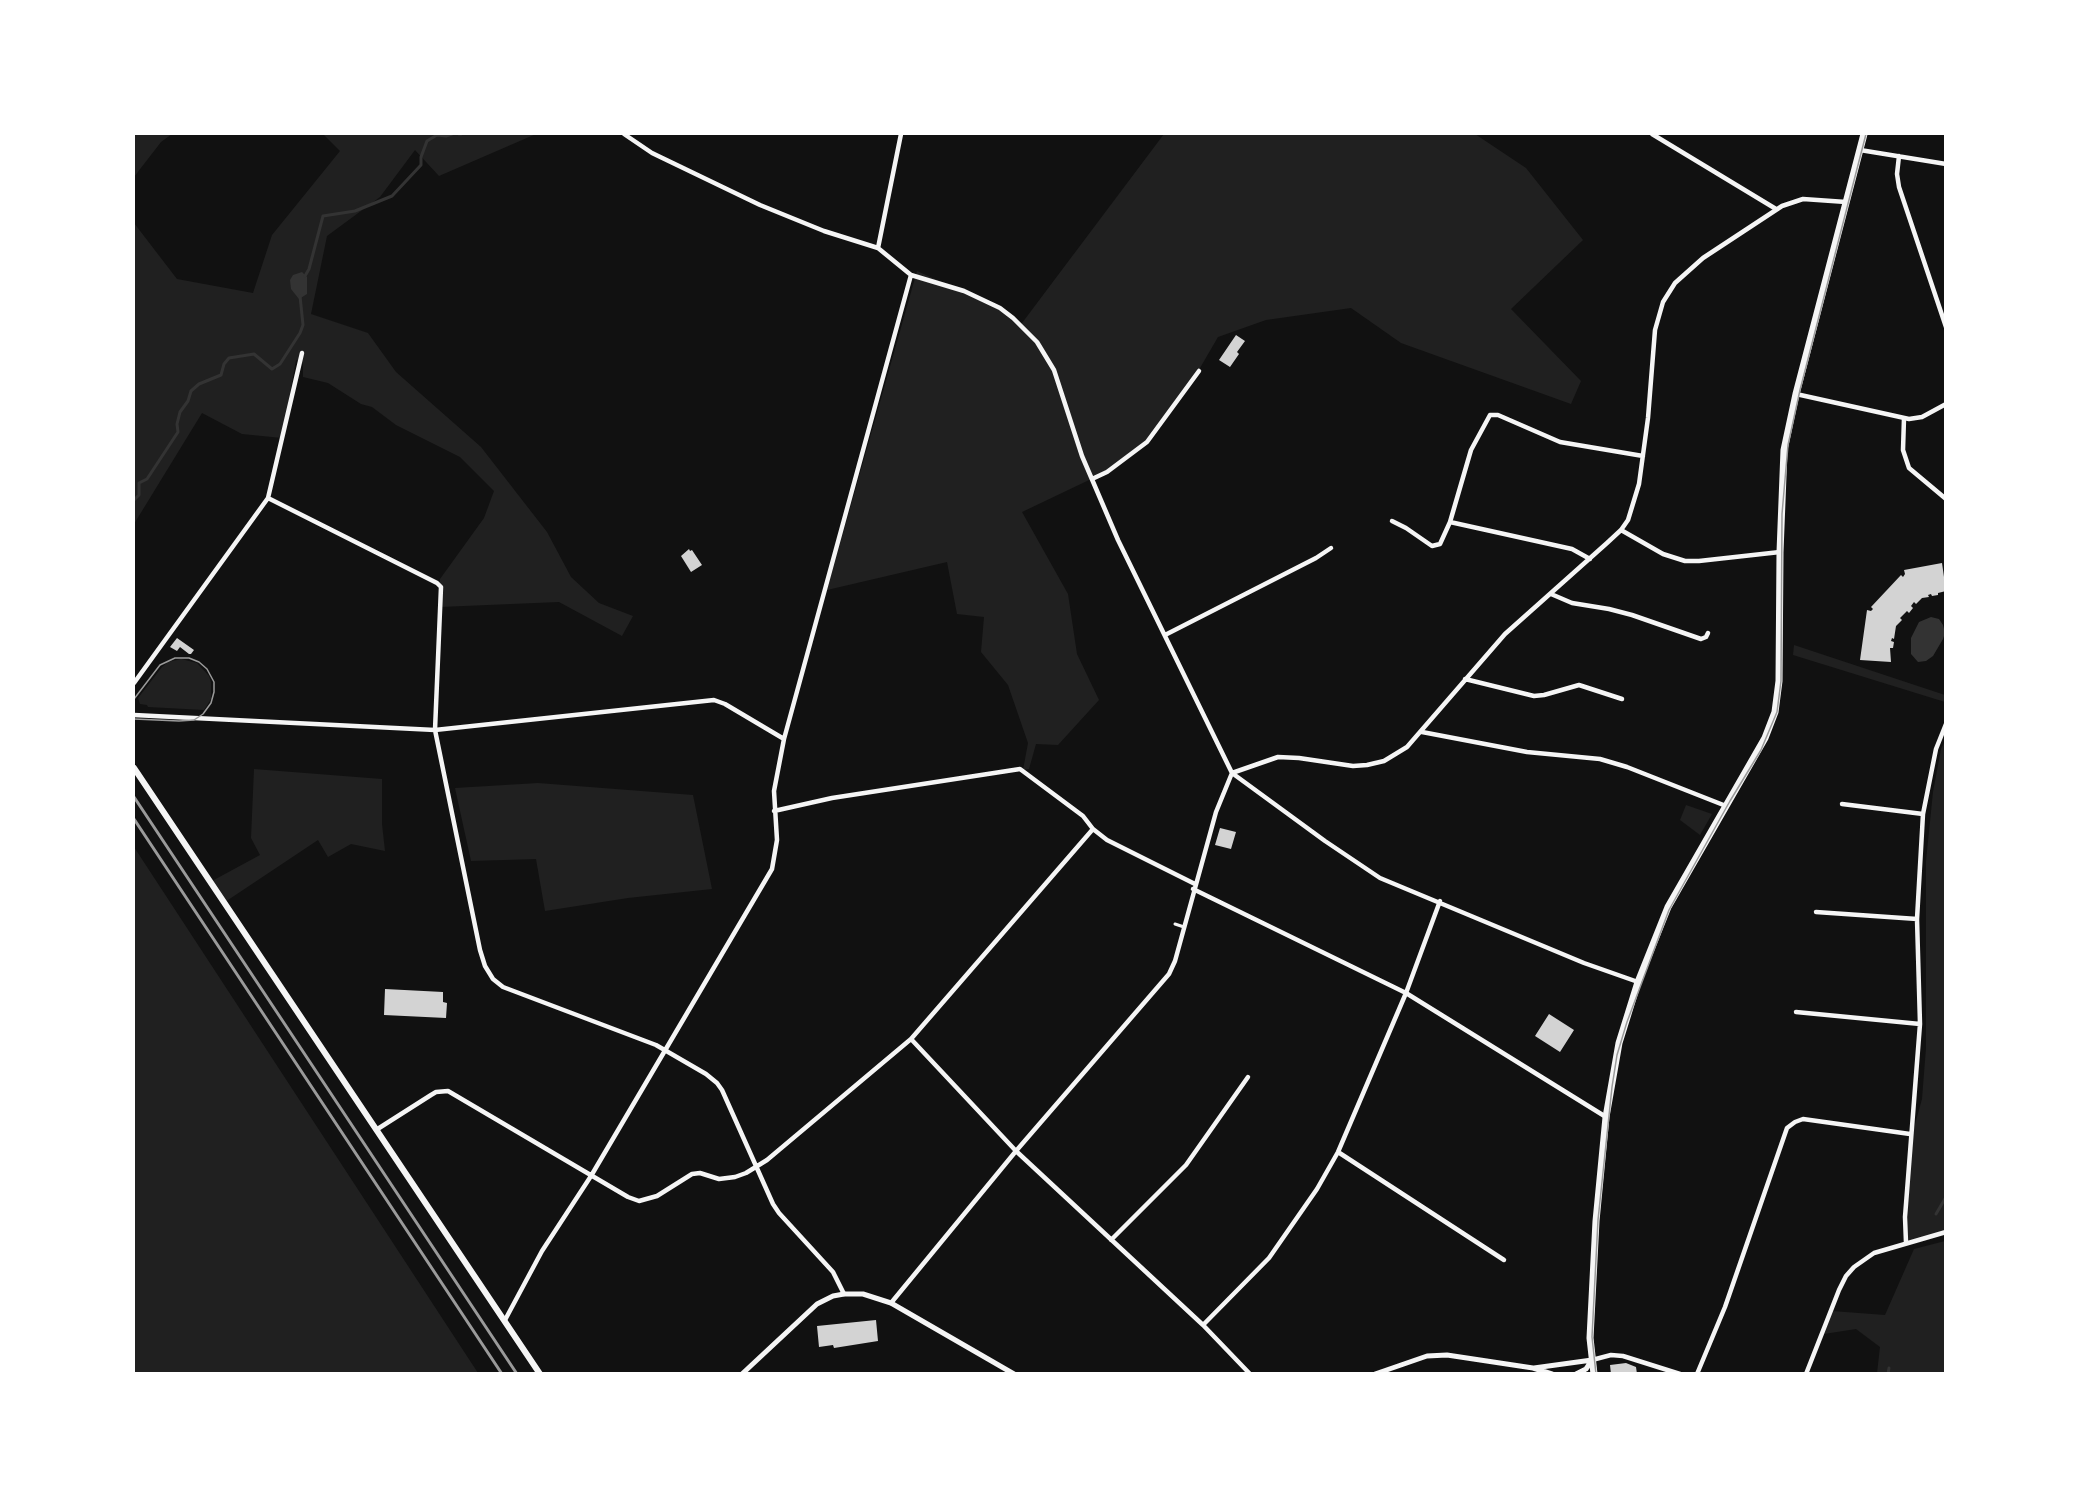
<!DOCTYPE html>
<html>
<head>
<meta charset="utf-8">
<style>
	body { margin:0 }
	#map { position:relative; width:2079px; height:1507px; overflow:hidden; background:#111; font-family:"Libre Baskerville",serif }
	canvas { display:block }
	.frame { position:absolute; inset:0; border:135px solid #fff; pointer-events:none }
</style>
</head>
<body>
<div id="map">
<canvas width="2079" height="1507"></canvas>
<div class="frame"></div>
</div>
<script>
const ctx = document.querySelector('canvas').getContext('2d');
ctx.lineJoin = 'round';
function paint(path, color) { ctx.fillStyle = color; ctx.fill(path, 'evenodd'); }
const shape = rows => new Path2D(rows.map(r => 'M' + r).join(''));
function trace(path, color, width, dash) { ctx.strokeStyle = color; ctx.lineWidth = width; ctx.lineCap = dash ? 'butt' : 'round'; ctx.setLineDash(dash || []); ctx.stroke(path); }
const green = shape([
	[134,134,172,134,161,142,134,177],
	[323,134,536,134,439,176,415,150,380,197,327,236,311,314,368,333,396,372,481,447,547,532,571,577,599,603,633,616,622,636,559,602,440,607,440,579,484,518,494,491,460,457,396,425,372,407,361,404,328,383,303,377,303,364,296,360,282,438,242,434,202,413,134,524,134,223,177,279,253,293,272,235,340,151],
	[1164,134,1475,134,1526,168,1583,240,1511,309,1581,381,1571,404,1401,343,1351,308,1266,320,1218,337,1200,368,1145,443,1108,471,1022,512,1068,594,1077,654,1099,700,1058,745,1036,744,1029,769,1023,770,1028,743,1008,685,981,652,984,617,957,614,947,562,827,590,917,271,997,307,1019,327],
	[1794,645,1945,695,1945,702,1793,655],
	[181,659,197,663,209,676,211,682,211,699,204,710,148,707,147,705,140,704,138,698,162,667,168,662],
	[1945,741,1945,1232,1907,1243,1909,1181,1914,1128,1922,1099,1926,1048,1926,861,1933,792,1941,749],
	[254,769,382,779,382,824,385,851,351,844,328,857,318,840,225,902,212,881,260,855,251,838],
	[538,783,693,795,712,889,628,898,545,911,536,859,471,861,455,788],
	[1686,805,1712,814,1700,835,1680,820],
	[134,847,478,1373,134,1373],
	[1945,1241,1945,1373,1877,1373,1880,1347,1856,1329,1824,1334,1832,1311,1885,1315,1914,1249]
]);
const water = shape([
	[302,272,307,277,307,294,299,299,291,289,290,280,293,275],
	[1931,617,1939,619,1943,625,1945,633,1943,639,1933,656,1926,661,1918,662,1911,654,1911,638,1919,622]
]);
const stream = shape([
	[459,134,461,134],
	[305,276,309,269,323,216,355,211,392,196,421,165,421,157,427,141,437,135,446,136,452,134],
	[134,500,139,495,139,483,147,479,178,432,177,424,180,412,188,401,191,391,199,384,221,375,224,364,229,358,254,354,272,369,280,364,300,333,303,325,300,296],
	[1936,1214,1946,1197],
	[1888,1374,1889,1368]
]);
const building = shape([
	[1236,335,1245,341,1237,352,1239,354,1230,367,1219,360],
	[689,549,690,551,692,550,702,565,691,572,681,556],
	[1942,563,1946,591,1938,593,1938,595,1932,596,1931,594,1928,595,1929,597,1922,598,1916,604,1914,602,1911,606,1913,608,1909,613,1907,611,1900,618,1902,620,1896,626,1894,639,1892,638,1891,641,1894,642,1893,648,1890,648,1891,662,1860,660,1867,610,1871,611,1873,609,1871,607,1901,575,1903,577,1905,574,1904,570],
	[177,638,194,650,191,654,189,654,180,647,177,651,170,647],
	[1220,828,1236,832,1231,849,1215,845],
	[385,989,443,992,443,1002,447,1003,446,1018,384,1015],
	[1549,1014,1574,1030,1560,1052,1535,1036],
	[876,1320,878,1341,834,1348,833,1345,819,1347,817,1326],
	[1626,1363,1636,1367,1637,1374,1611,1374,1610,1365]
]);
const pedestrian = shape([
	[1175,924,1184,927]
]);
const minor = shape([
	[624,134,652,153,760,205,824,231,878,248,911,275,964,291,1000,308,1013,318,1037,342,1054,370,1082,456,1118,540,1232,773,1325,841,1380,878,1584,963,1638,982],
	[1652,134,1776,209],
	[1860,150,1946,164],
	[1899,156,1897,174,1899,187,1946,327],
	[878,248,901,134],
	[1796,394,1909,419,1922,417,1946,404],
	[1904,418,1903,450,1909,468,1946,499],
	[1092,479,1107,472,1147,442,1199,371],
	[268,498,437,583,441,587,435,730,480,950,485,966,493,979,503,987,656,1045,706,1074,717,1083,722,1090,773,1204,779,1213,833,1272,844,1294],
	[1392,521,1406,528,1432,546,1440,544,1450,522,1572,549,1590,559],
	[1450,522,1471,450,1490,415,1498,415,1560,442,1643,456],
	[1621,530,1663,554,1685,561,1699,561,1780,552],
	[1551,594,1572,603,1609,609,1632,615,1701,639,1706,637,1708,633],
	[1165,635,1316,558,1331,548],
	[1465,679,1534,696,1544,695,1579,685,1622,699],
	[134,683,268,498,302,353],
	[134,715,435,730,714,700,725,704,784,739],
	[1422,732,1527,752,1600,759,1627,767,1726,806],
	[1842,804,1923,814],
	[774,811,832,798,1020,769,1083,816,1093,829,1107,840,1195,884],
	[1193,889,1406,993,1606,1117],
	[1816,912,1917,919],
	[1796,1012,1920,1024],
	[911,1039,1016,1151,1203,1325,1250,1374],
	[376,1130,431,1095,436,1092,448,1091,628,1197,639,1201,657,1196,692,1174,700,1173,719,1179,735,1177,746,1173,767,1160,911,1039,1093,829],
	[1338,1152,1504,1260],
	[1111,1240,1186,1165,1248,1077],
	[1906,1243,1905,1217,1920,1024,1917,919,1923,814,1936,749,1946,724],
	[891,1303,1016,1151,1169,974,1175,961,1216,812,1232,773,1278,757,1299,758,1353,766,1367,765,1384,761,1407,747,1505,634,1607,543,1621,530,1628,520,1639,484,1648,418,1655,330,1663,302,1675,283,1703,258,1782,206,1803,199,1846,202],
	[505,1320,542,1251,591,1176,772,869,777,840,774,791,784,739,911,275],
	[1203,1325,1269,1258,1317,1189,1338,1152,1406,993,1440,901],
	[1592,1360,1611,1355,1623,1356,1680,1374],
	[1697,1374,1725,1307,1787,1128,1795,1122,1803,1119,1910,1134],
	[1806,1374,1839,1290,1846,1276,1854,1267,1874,1253,1946,1232]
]);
const tertiary = shape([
	[1534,1368,1592,1360],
	[742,1374,817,1304,833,1296,844,1294,863,1294,891,1303,1014,1374],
	[1375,1374,1427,1356,1447,1355,1533,1368,1552,1374],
	[1576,1374,1586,1369,1592,1360]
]);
const secondary = shape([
	[134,768,540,1374]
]);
const primary = shape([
	[1594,1374,1590,1338,1596,1221,1606,1117,1619,1043,1638,982,1668,907,1765,738,1775,712,1779,681,1780,552,1784,450,1796,394,1864,134]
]);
const tram = shape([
	[134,699,160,665,175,658,189,658,199,662,207,669,214,682,214,692,211,703,203,714,194,720,179,721,134,719],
	[1596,1374,1592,1337,1598,1220,1612,1087,1617,1055,1627,1022,1669,910,1730,801,1761,750,1777,712,1781,681,1782,514,1788,445,1800,390,1866,134]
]);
const rail = shape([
	[134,797,517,1374],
	[134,819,502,1374]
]);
paint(green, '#202020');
paint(water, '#333');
trace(stream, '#333', 3);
paint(building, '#d3d3d3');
trace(pedestrian, '#f5f5f5', 3);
trace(minor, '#f5f5f5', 4.5);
trace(tertiary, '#f5f5f5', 5);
trace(secondary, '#f5f5f5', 6);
trace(primary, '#f5f5f5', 7);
trace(tram, '#9a9a9a', 1.5);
trace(rail, '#9a9a9a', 3);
</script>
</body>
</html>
